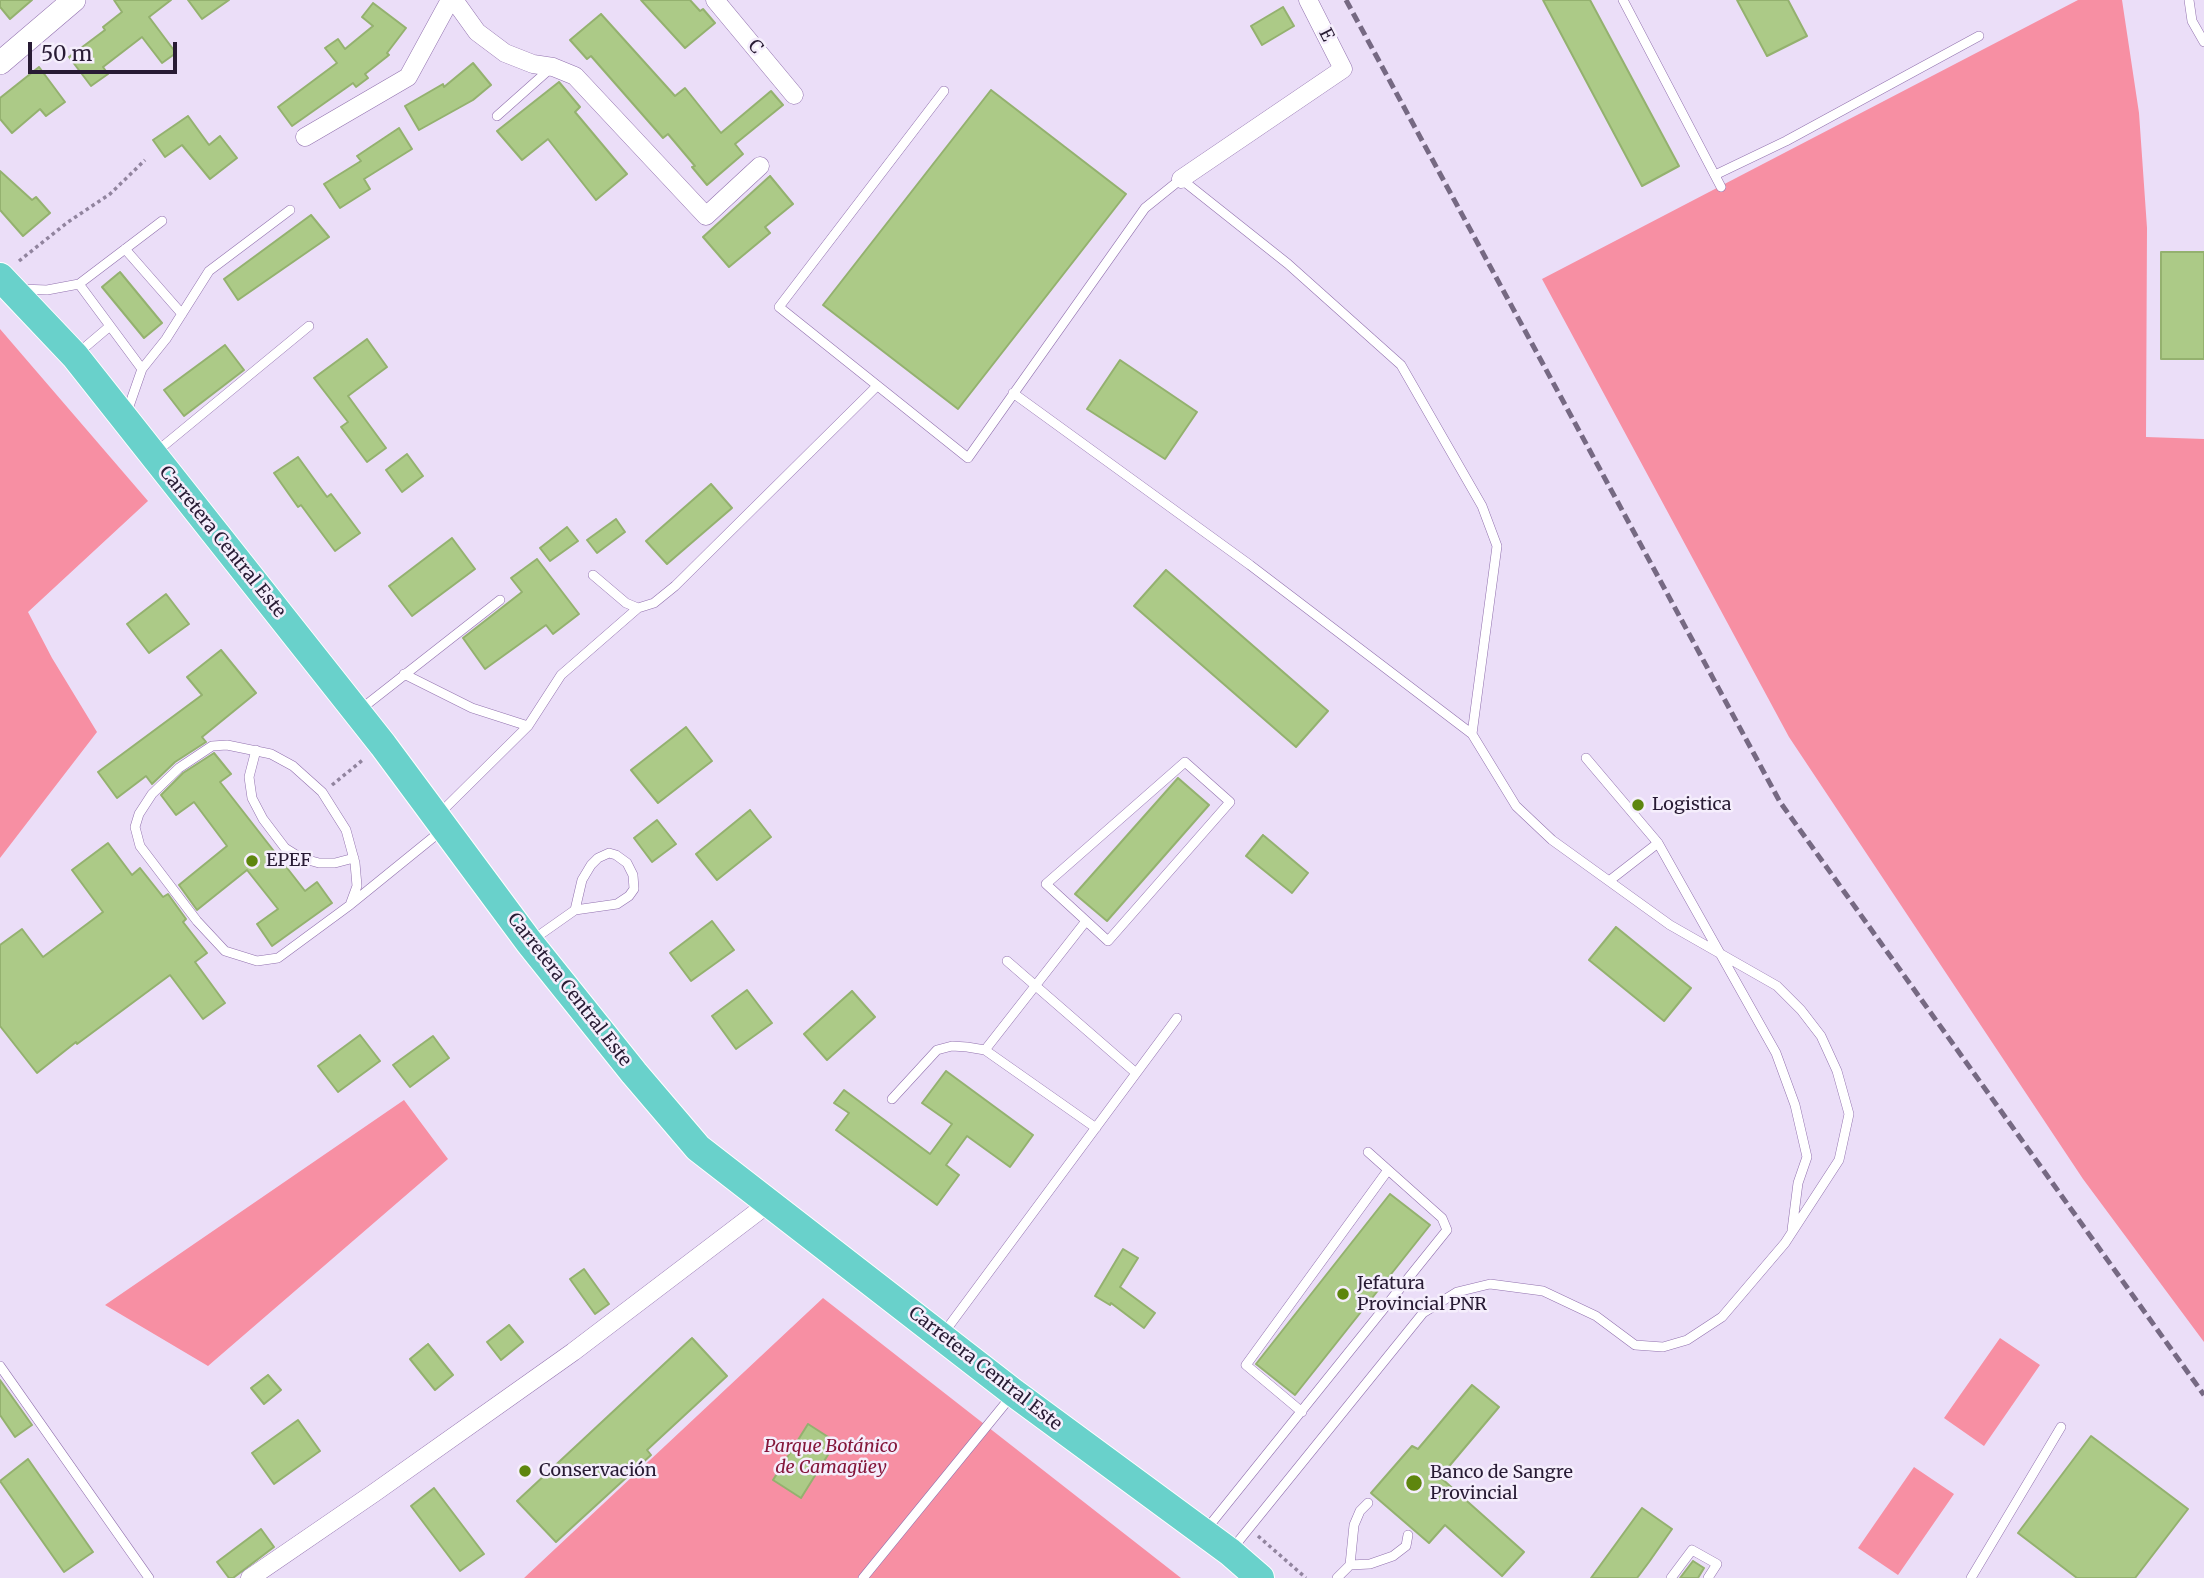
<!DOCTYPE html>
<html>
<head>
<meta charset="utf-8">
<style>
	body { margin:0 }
	#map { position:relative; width:2204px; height:1578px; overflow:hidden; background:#ebdef8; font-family:Merriweather,serif }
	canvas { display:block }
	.scale { position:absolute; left:28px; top:42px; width:149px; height:32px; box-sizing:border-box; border:4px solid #281b34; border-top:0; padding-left:9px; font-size:21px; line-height:24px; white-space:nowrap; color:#281b34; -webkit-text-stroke:5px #f5eefc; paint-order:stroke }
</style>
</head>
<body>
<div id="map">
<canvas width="2204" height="1578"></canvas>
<div class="scale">50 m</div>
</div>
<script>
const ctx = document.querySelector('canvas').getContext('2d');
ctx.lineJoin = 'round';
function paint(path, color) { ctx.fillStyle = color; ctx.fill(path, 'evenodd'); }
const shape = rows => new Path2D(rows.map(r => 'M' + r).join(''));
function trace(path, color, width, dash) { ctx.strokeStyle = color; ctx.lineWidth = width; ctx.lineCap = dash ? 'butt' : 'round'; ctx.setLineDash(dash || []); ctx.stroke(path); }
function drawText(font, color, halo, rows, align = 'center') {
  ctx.font = font + ' Merriweather,serif'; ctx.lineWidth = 5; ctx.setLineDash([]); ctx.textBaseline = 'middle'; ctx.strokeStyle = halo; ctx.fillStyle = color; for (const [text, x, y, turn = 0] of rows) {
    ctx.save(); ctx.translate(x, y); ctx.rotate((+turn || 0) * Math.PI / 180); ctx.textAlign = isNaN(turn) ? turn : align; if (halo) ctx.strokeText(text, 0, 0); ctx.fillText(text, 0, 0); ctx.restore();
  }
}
const green = shape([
	[2078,0,2122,0,2139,113,2147,228,2146,437,2204,439,2204,1342,2083,1179,1789,737,1542,279],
	[0,329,148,501,28,612,52,658,97,732,0,858],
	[404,1100,448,1159,208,1366,105,1305],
	[823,1298,1181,1578,524,1578],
	[2000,1338,2040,1365,1984,1446,1944,1418],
	[1914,1467,1954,1494,1898,1575,1858,1548]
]);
const building = shape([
	[0,0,32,0,10,19,0,7,0,0],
	[114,0,171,0,149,17,176,53,162,63,142,37,103,67,108,74,91,86,69,57,105,30,103,27,122,12,114,0],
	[188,0,229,0,202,19,188,0],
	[641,0,690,0,700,11,703,9,715,23,685,48,641,0],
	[1543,0,1590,0,1679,166,1642,186,1543,0],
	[1737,0,1788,0,1807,36,1767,56,1737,0],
	[373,3,406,28,387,53,389,55,365,74,368,78,356,87,353,83,292,126,278,107,337,63,325,48,338,39,345,49,373,26,362,17,373,3],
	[1283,7,1294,26,1262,45,1251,26,1283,7],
	[601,14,675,96,685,88,721,133,771,91,783,105,735,144,743,154,707,185,692,167,695,166,668,134,663,138,591,56,587,59,570,40,601,14],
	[473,63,491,85,473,100,419,130,405,106,443,84,444,87,473,63],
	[39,67,65,102,46,116,40,109,12,133,0,119,0,98,39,67],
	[559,82,580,107,575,112,627,174,596,200,548,139,522,160,497,131,559,82],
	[991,90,1126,194,958,409,823,305,991,90],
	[188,116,209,145,220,136,237,158,210,179,182,145,165,157,153,140,188,116],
	[399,128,412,149,364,179,370,189,340,208,324,184,361,161,357,156,399,128],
	[0,171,32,200,36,197,50,213,23,236,0,210,0,171],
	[770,176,793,204,765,227,770,233,729,267,703,237,770,176],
	[311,215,329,237,238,300,224,279,311,215],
	[2161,252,2204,252,2204,359,2161,359,2161,252],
	[120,272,162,323,144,338,102,287,120,272],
	[367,339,387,367,348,396,386,448,367,462,341,427,348,422,314,378,367,339],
	[225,345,244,370,184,416,164,390,225,345],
	[1120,360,1197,412,1165,459,1087,409,1120,360],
	[407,454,423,476,402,492,386,470,407,454],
	[298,457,327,497,331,494,360,533,335,551,301,505,298,507,274,473,298,457],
	[711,484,732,508,667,564,646,541,711,484],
	[616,519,625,532,597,553,587,540,616,519],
	[567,527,578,541,550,561,540,548,567,527],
	[452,538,475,569,412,616,389,586,452,538],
	[537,559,579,614,553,634,546,625,485,669,463,638,522,592,511,578,537,559],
	[1166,570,1328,711,1296,747,1134,606,1166,570],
	[166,594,189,624,149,653,127,624,166,594],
	[221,650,256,693,202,737,206,742,175,762,152,784,146,776,117,798,98,772,202,695,187,677,221,650],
	[686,727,712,761,658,803,631,770,686,727],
	[214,753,231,774,220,782,305,891,317,882,332,903,272,946,257,924,278,909,247,870,197,910,179,885,227,846,194,802,176,815,161,795,183,773,214,753],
	[1178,778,1209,805,1107,921,1075,894,1178,778],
	[750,810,771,837,717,880,696,854,750,810],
	[657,820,676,844,652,862,634,838,657,820],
	[1263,835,1308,873,1292,893,1246,856,1263,835],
	[108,843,132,875,140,868,163,897,168,894,186,919,183,922,207,953,195,962,225,1003,203,1019,170,975,77,1044,76,1042,37,1073,0,1026,0,945,22,929,43,957,103,912,72,870,108,843],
	[712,921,734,950,691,981,670,953,712,921],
	[1616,927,1691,988,1664,1021,1589,960,1616,927],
	[747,990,772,1023,736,1049,712,1016,747,990],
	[852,991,875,1017,827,1060,804,1034,852,991],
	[360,1035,380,1061,338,1092,318,1066,360,1035],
	[433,1036,449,1058,410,1087,393,1065,433,1036],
	[946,1071,1033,1135,1010,1167,967,1136,946,1165,959,1175,937,1205,836,1130,849,1113,834,1103,844,1090,930,1154,952,1124,922,1103,946,1071],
	[1390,1194,1430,1225,1295,1395,1256,1364,1390,1194],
	[1123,1249,1138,1258,1120,1287,1155,1313,1144,1328,1111,1303,1110,1305,1095,1296,1123,1249],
	[584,1269,609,1304,595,1314,570,1279,584,1269],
	[509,1325,523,1342,501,1360,487,1342,509,1325],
	[692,1338,727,1376,647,1450,651,1455,556,1542,517,1501,692,1338],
	[428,1344,453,1375,435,1390,410,1359,428,1344],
	[268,1375,281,1390,264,1404,251,1388,268,1375],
	[0,1380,32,1425,15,1437,0,1415,0,1380],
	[1472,1385,1499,1407,1440,1477,1524,1552,1502,1576,1445,1525,1429,1543,1371,1493,1412,1446,1418,1449,1472,1385],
	[298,1420,320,1451,274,1484,252,1453,298,1420],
	[808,1424,836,1442,801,1498,773,1480,808,1424],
	[2091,1436,2188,1509,2135,1578,2077,1578,2018,1533,2091,1436],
	[28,1459,93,1552,64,1572,0,1481,28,1459],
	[434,1488,484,1554,460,1571,411,1506,434,1488],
	[1642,1508,1672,1529,1649,1562,1637,1578,1591,1578,1642,1508],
	[261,1529,274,1547,233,1578,229,1578,217,1562,261,1529],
	[1693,1561,1704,1568,1698,1578,1680,1578,1693,1561]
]);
const path = shape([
	[19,261,68,222,110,194,145,160],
	[332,785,364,759],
	[1258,1536,1306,1578]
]);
const service = shape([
	[1623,0,1721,187],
	[2189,0,2192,21,2204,42],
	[944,91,779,307,968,458,1145,208,1181,179,1288,264,1401,365,1482,506,1497,546,1472,734,1516,806,1552,840,1670,925,1777,986,1801,1010,1821,1036,1837,1071,1849,1114,1839,1160,1785,1243,1722,1317,1687,1340,1663,1347,1635,1345,1596,1316,1543,1291,1490,1284,1457,1292,1423,1313,1233,1548],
	[497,116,551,68],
	[1715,175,1786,141,1979,36],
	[125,249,182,314],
	[79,284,142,369],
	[21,289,47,290,79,284,162,221],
	[77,354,110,326],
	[1013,393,1250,565,1472,734],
	[127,412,142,369,166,339,209,271,290,210],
	[156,452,309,326],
	[593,575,626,603,638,608,654,603,675,586,877,386],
	[404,674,472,708,528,726],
	[361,709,500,600],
	[227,745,271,754,293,766,322,792,346,830,355,863,357,886,350,905,278,958,257,961,225,951,197,921,140,846,135,827,139,814,152,794,179,768,212,746,227,745],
	[256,750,249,777,252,798,263,819,285,848,301,858,319,863,335,863,354,858],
	[1586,758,1658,843,1776,1053,1795,1105,1807,1157,1798,1183,1792,1230],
	[1185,762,1230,802,1108,941,1046,884,1185,762],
	[438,815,528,726,561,675,638,608],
	[1609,881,1658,843],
	[351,904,441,831],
	[531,941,575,910,617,904,629,896,634,889,633,875,627,863,616,855,609,853,598,858,591,865,582,880,575,910],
	[1007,961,1136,1073],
	[985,1050,1086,921],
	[892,1099,937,1050,952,1046,967,1047,985,1050,1096,1128],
	[943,1334,1177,1018],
	[0,1366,149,1578],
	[1302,1412,1246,1365,1388,1170],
	[1205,1531,1447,1230,1442,1218,1368,1152],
	[1350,1565,1370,1564,1393,1556,1406,1546,1408,1535],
	[863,1578,1013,1394],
	[1337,1578,1350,1565,1354,1525,1360,1511,1368,1503],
	[1671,1578,1692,1550,1717,1564,1708,1578],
	[1971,1578,2061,1427]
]);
const minor = shape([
	[454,0,477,32,505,53,533,64,553,67,575,76,706,216,760,166],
	[715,0,794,95],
	[305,137,408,77,450,0],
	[1181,179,1343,69,1308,0],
	[250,1578,374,1493,573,1352,769,1203]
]);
const tertiary = shape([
	[0,63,74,0]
]);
const primary = shape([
	[0,277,75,356,383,745,529,942,634,1073,698,1148,1014,1393,1230,1552,1260,1578]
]);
const rail = shape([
	[1346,0,1780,802,2204,1395]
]);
const markers = [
	[1638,805,7,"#5e860e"],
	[252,861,7,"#5e860e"],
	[1343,1294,7,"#5e860e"],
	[525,1471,7,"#5e860e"],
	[1414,1483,9,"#5e860e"]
];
const streetNames = [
	["E",1326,35,63],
	["C",755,47,50],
	["Carretera Central Este",222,542,51],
	["Carretera Central Este",569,990,52],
	["Carretera Central Este",985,1369,38]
];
const poiNames = [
	["Logistica",1652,805],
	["EPEF",266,861],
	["Jefatura",1357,1284],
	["Provincial PNR",1357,1305],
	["Conservación",539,1471],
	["Banco de Sangre",1430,1473],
	["Provincial",1430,1494]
];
const parkNames = [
	["Parque Botánico",831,1447],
	["de Camagüey",831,1468]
];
paint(green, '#f78fa3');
paint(building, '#acca87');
trace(building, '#94b16f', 2);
trace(service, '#9171ae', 10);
trace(minor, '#9171ae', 19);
trace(tertiary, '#9171ae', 24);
trace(primary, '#fff', 30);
trace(path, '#91849e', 3.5, [3.5, 3.5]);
trace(service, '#fff', 9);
trace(minor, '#fff', 18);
trace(tertiary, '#fff', 23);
trace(primary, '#69d1cb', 28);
trace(rail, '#766983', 5, [10, 5]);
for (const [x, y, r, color] of markers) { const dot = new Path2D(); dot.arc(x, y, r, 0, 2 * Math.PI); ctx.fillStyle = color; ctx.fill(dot); trace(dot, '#f5eefc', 2.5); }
drawText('18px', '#281b34', '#f5eefc', streetNames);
drawText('18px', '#281b34', '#f5eefc', poiNames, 'left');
drawText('italic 18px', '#84163a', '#f5eefc', parkNames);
</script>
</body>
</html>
